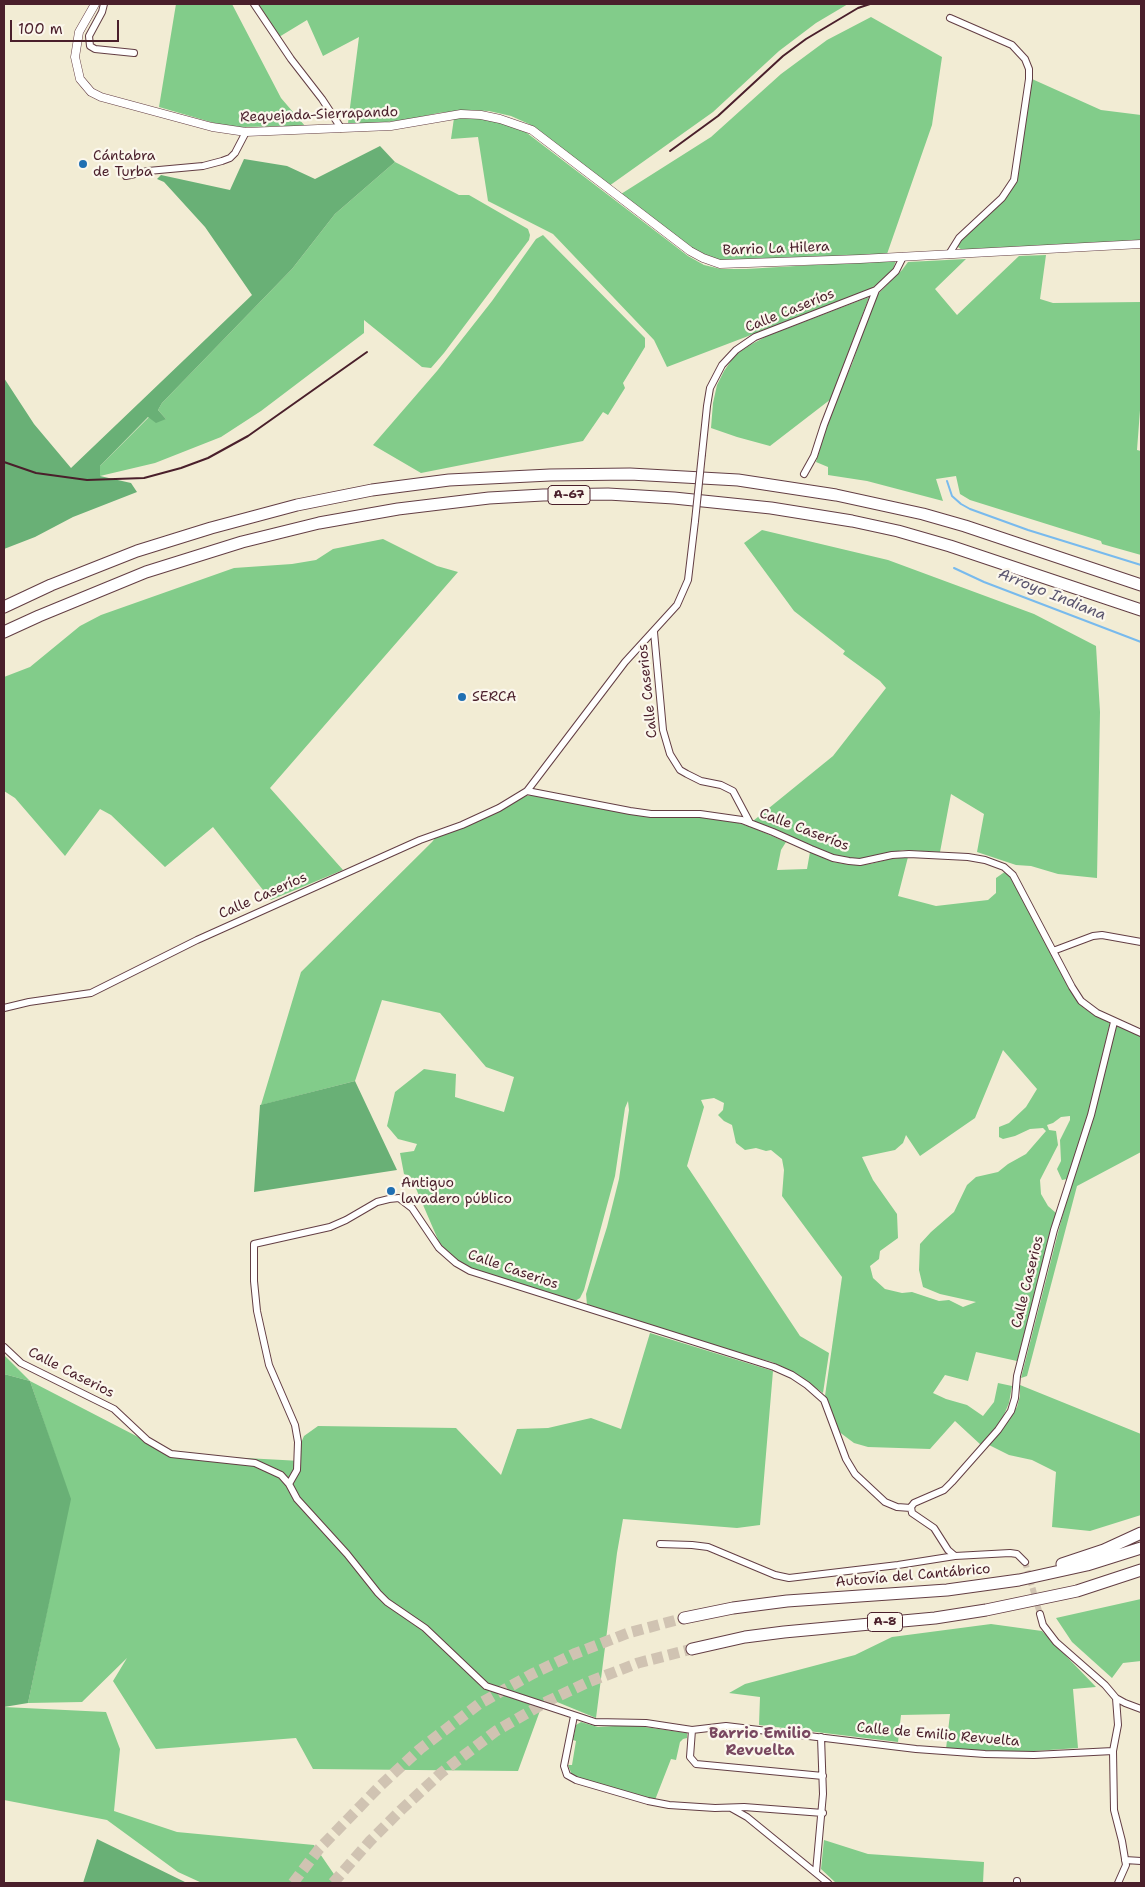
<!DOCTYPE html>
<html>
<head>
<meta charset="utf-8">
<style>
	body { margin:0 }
	#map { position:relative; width:1145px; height:1887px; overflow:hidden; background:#f2ecd4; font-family:"Shantell Sans",sans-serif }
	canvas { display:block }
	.frame { position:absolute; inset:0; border:5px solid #4a1f2b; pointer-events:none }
	.scale { position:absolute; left:10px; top:20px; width:109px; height:22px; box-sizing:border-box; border:2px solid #4a1f2b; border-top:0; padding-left:6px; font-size:15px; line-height:18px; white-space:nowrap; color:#4a1f2b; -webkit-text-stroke:4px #fbf7ec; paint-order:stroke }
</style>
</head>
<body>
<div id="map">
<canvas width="1145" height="1887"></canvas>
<div class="frame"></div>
<div class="scale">100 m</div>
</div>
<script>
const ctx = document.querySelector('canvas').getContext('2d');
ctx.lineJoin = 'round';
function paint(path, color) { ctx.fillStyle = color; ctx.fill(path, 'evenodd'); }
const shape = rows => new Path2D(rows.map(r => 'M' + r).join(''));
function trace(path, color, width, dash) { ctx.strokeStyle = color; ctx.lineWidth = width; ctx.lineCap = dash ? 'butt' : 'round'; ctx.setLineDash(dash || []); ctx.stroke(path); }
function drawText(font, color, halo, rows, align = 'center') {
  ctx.font = font + ' "Shantell Sans",sans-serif'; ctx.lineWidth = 4.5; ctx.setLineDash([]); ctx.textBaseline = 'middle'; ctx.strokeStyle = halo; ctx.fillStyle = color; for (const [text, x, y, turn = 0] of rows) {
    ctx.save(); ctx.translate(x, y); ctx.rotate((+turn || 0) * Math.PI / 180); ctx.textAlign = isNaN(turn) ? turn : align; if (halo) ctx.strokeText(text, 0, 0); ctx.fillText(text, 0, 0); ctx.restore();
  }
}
const green = shape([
	[176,4,232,4,281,98,305,126,239,127,221,125,159,107],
	[257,4,848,4,816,23,779,51,713,112,609,186,529,124,511,116,489,111,467,110,438,113,407,120,376,123,348,123,359,37,323,56,307,20,279,37],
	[871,17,942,57,932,125,887,254,725,261,712,259,698,253,621,194,711,137,781,74,827,40],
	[1032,79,1101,110,1141,115,1141,241,962,250,958,247,959,242,1017,180],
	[454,118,475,118,499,122,523,130,688,256,704,265,721,269,746,269,896,260,893,269,879,283,869,290,667,367,654,340,553,234,488,201,478,137,451,139],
	[395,162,459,195,469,195,528,229,530,235,529,240,444,353,431,368,422,367,364,320,364,333,261,411,221,437,155,463,100,476,100,466,149,417,166,419,158,410,162,403,292,269,335,214],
	[543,235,645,338,645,347,623,383,625,388,608,415,603,412,583,441,421,473,373,445,437,371,492,301,536,239],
	[1046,255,1040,299,1053,303,1141,302,1141,397,1137,450,1141,451,1141,555,1102,544,1101,541,970,500,960,494,956,476,936,479,943,501,867,481,828,475,828,467,816,462,830,413,852,364,871,309,878,294,902,270,908,262,966,259,935,289,957,315,1019,256],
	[869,297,831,399,770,446,737,437,711,428,713,403,717,385,724,371,735,355,750,345,767,336],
	[762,530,888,560,1034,614,1096,646,1100,712,1097,878,1058,874,1031,866,1016,865,977,852,984,814,951,794,940,852,903,850,865,859,851,859,836,856,753,821,833,756,886,688,880,681,843,654,845,651,794,611,744,543],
	[383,539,437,566,458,572,270,788,343,870,271,900,213,827,165,867,111,815,100,809,65,856,15,798,4,791,4,677,30,667,80,626,101,615,234,568,292,564,316,560,333,549],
	[534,795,644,816,708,818,729,820,751,827,786,842,781,850,777,870,807,869,810,852,833,862,851,865,870,864,890,859,908,857,898,896,936,906,988,900,996,893,996,878,1006,871,1013,878,1069,988,1084,1008,1096,1016,1110,1023,1088,1114,1067,1179,1062,1180,1057,1169,1061,1161,1060,1140,1070,1120,1070,1116,1061,1117,1053,1123,1047,1125,1049,1130,1056,1131,1058,1145,1040,1180,1041,1194,1048,1206,1056,1213,1017,1361,976,1352,968,1381,945,1375,933,1393,946,1399,967,1405,983,1416,994,1402,998,1383,1012,1386,1009,1403,1000,1424,981,1445,955,1421,930,1449,868,1447,854,1443,838,1431,825,1396,842,1277,782,1196,784,1170,782,1159,771,1150,766,1151,756,1148,745,1150,736,1143,732,1125,724,1121,718,1115,723,1110,724,1103,714,1098,701,1100,704,1107,687,1166,800,1336,829,1353,823,1393,796,1374,772,1362,710,1345,587,1305,586,1294,607,1227,619,1179,629,1110,628,1101,625,1108,615,1176,584,1290,580,1298,575,1301,469,1268,451,1256,439,1242,411,1177,404,1174,400,1153,414,1151,417,1144,398,1139,387,1126,395,1092,424,1069,456,1074,455,1097,504,1112,514,1077,486,1067,440,1013,382,1000,355,1081,261,1105,301,972,432,842,436,837,467,825,526,796],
	[1003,1050,1037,1089,1026,1107,1009,1123,999,1127,999,1137,1003,1139,1015,1136,1030,1129,1043,1128,1046,1131,1026,1154,1008,1164,998,1172,976,1177,967,1185,954,1212,931,1232,920,1244,919,1270,923,1287,940,1294,976,1302,963,1307,949,1300,939,1301,912,1292,902,1293,885,1289,873,1278,870,1266,879,1259,880,1251,898,1238,897,1214,873,1180,862,1157,895,1150,903,1143,906,1135,920,1156,975,1118],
	[1121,1025,1141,1035,1141,1152,1077,1186,1027,1376,1021,1378,1060,1225,1114,1030,1117,1026],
	[650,1333,773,1371,760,1525,737,1528,623,1519,617,1553,596,1718,545,1697,518,1771,313,1769,296,1738,156,1749,113,1681,127,1658,82,1702,28,1703,70,1499,30,1381,4,1374,4,1355,30,1381,171,1454,301,1461,301,1443,304,1436,318,1426,456,1428,501,1475,517,1429,548,1428,591,1418,621,1429],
	[1020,1385,1141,1434,1141,1515,1090,1531,1052,1527,1056,1472,1032,1460,1009,1455,989,1445,1017,1407,1020,1396],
	[1141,1599,1141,1661,1123,1663,1112,1678,1072,1642,1056,1618],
	[991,1624,1042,1631,1096,1687,1073,1689,1078,1748,1020,1752,946,1749,950,1714,901,1715,898,1742,759,1725,760,1697,729,1693,745,1684,855,1655,892,1637],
	[4,1707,106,1712,120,1749,114,1811,177,1832,314,1845,340,1883,202,1883,178,1872,107,1820,4,1800],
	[581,1722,598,1727,631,1725,687,1733,687,1738,683,1739,680,1742,676,1760,671,1759,655,1800,595,1784,572,1775,568,1765,572,1765,576,1741,573,1740,576,1725],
	[824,1840,868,1854,984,1862,983,1883,836,1883,821,1869]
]);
const forest = shape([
	[380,146,395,162,335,214,292,269,162,403,158,410,166,419,156,423,148,417,100,466,100,476,131,483,137,492,73,517,35,537,4,549,4,378,34,424,71,468,252,295,205,227,164,182,157,179,161,175,230,190,244,159,287,166,315,179],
	[355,1081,397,1170,254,1192,260,1105],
	[4,1374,30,1381,71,1499,28,1703,4,1707],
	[97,1839,187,1883,83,1883]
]);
const stream = shape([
	[947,481,952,496,961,504,970,509,1028,530,1141,565],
	[954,568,984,582,1141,642]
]);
const minorTunnel = shape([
	[1025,1562,1040,1614]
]);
const motorwayTunnel = shape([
	[293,1883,319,1849,379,1787,420,1749,479,1704,532,1674,574,1654,628,1633,684,1618],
	[333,1883,370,1841,401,1810,441,1773,496,1731,546,1702,586,1683,638,1663,692,1649]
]);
const minor = shape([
	[104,4,102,12,89,36,90,46,95,49,134,53],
	[254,4,291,59,322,99,341,128],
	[126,176,148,171,203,166,222,161,230,158,235,153,246,132],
	[949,254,959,238,1002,198,1014,180,1029,79,1029,69,1025,59,1012,45,950,18],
	[702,454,707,406,710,388,722,365,736,350,755,337,876,290,896,271,903,257],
	[804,474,814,456,824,425,876,290],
	[654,632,663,730,670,754,680,770,687,774,701,781,721,785,733,791,750,823],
	[527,791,630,811,651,814,700,814,742,820,773,832,811,849,833,858,849,861,860,862,892,855,909,854,968,857,985,860,1004,867,1013,875,1072,987,1081,1001,1097,1013,1141,1033],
	[1053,951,1093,936,1102,935,1141,942],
	[4,1008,29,1002,91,993,197,940,420,840,462,825,499,808,527,791,625,662,677,605,688,580,695,521],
	[4,1347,21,1363,114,1409,147,1440,171,1454,255,1463,281,1475,289,1484,297,1499,347,1554,378,1593,387,1602,425,1628,486,1686,595,1722,646,1723,692,1730,726,1726,916,1749,985,1754,1034,1755,1113,1751,1114,1810,1122,1841,1126,1865,1118,1883],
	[289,1484,297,1470,298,1442,295,1425,269,1365,257,1311,254,1281,254,1244,330,1227,346,1220,377,1202,389,1199,399,1198,412,1208,439,1248,456,1263,470,1271,774,1367,792,1375,807,1385,824,1400,846,1459,855,1474,885,1502,897,1507,911,1508],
	[660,1544,692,1545,708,1547,775,1575,789,1578,898,1565,955,1556],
	[1025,1562,1017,1554,1010,1553,955,1556,948,1550,934,1528,912,1513,911,1507,914,1503,944,1490,952,1482,998,1430,1011,1411,1015,1398,1017,1376,1054,1230,1091,1115,1114,1022],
	[1040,1614,1043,1625,1056,1642,1105,1685,1116,1698,1125,1703,1141,1709],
	[574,1716,564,1766,567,1775,576,1780,648,1801,669,1805,715,1808,744,1807,823,1813],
	[692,1730,690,1757,696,1764,823,1776],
	[1113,1751,1118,1725,1116,1698],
	[731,1808,747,1817,828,1883],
	[1125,1860,1141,1861],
	[816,1872,823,1794,821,1737],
	[1017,1883,1017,1881]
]);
const tertiary = shape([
	[95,4,79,32,75,57,80,79,91,92,101,97,212,127,246,132,391,126,461,114,481,115,500,119,532,130,690,251,703,258,720,264,860,259,1141,244]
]);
const motorway = shape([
	[4,607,51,585,137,551,211,528,297,505,372,490,449,480,550,475,630,474,738,480,836,495,923,514,965,526,1141,585],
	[4,632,39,616,146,572,242,542,319,523,398,509,489,498,543,495,608,494,674,498,771,508,852,521,898,531,950,546,1141,610],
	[1062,1564,1104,1550,1141,1533],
	[684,1618,733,1608,787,1601,947,1590,1019,1580,1087,1565,1141,1548],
	[692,1649,745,1637,784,1632,935,1618,986,1610,1077,1591,1141,1570]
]);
const rail = shape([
	[670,151,718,116,783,56,806,39,858,8,870,4],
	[4,462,36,473,87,480,144,478,181,468,208,458,248,436,367,352]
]);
const minorBridge = shape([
	[695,521,702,454]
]);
const markers = [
	[83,164,5,"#1f6fb2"],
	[462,697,5,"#1f6fb2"],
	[391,1191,5,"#1f6fb2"]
];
const shields = [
	[569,495,42],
	[885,1622,35]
];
const shieldNames = [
	["A-67",569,495],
	["A-8",885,1622]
];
const streetNames = [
	["Requejada-Sierrapando",319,115,-2],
	["Barrio La Hilera",776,249,-2],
	["Calle Caseríos",790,311,-22],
	["Calle Caserios",648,691,-96],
	["Calle Caseríos",804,830,21],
	["Calle Caseríos",263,896,-24],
	["Calle Caserios",513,1270,19],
	["Calle Caserios",1028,1282,-76],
	["Calle Caserios",71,1373,27],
	["Autovía del Cantábrico",913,1576,-5],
	["Calle de Emilio Revuelta",938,1735,5]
];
const poiNames = [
	["Cántabra",93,156],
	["de Turba",93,172],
	["SERCA",472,697],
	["Antiguo",401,1183],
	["lavadero público",401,1199]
];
const waterNames = [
	["Arroyo Indiana",1052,595,22]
];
const neighbourhoodNames = [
	["Barrio Emilio",760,1734],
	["Revuelta",760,1751]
];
paint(green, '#82cc8a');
paint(forest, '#69b076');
trace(stream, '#78baed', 2);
trace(minorTunnel, '#d0c3b2', 6, [6, 3]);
trace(motorwayTunnel, '#d0c3b2', 11, [11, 5.5]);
trace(minor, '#633e44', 8);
trace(tertiary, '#633e44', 9);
trace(motorway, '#633e44', 13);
trace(minor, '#fff', 6);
trace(tertiary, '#fff', 8);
trace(motorway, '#fff', 11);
trace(rail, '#4a1f2b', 2);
trace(minorBridge, '#633e44', 8, []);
trace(minorBridge, '#fff', 6);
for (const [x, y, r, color] of markers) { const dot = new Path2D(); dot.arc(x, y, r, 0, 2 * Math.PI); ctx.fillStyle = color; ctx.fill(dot); trace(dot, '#fbf7ec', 2); }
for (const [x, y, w] of shields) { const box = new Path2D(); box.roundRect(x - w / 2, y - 9.5, w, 19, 4); ctx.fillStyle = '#fbf7ec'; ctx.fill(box); trace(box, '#4a1f2b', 1); }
drawText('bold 12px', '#4a1f2b', null, shieldNames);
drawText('14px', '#4a1f2b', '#fbf7ec', streetNames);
drawText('14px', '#4a1f2b', '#fbf7ec', poiNames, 'left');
drawText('italic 15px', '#5a556f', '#fbf7ec', waterNames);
drawText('bold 15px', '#794860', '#fbf7ec', neighbourhoodNames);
</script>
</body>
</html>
